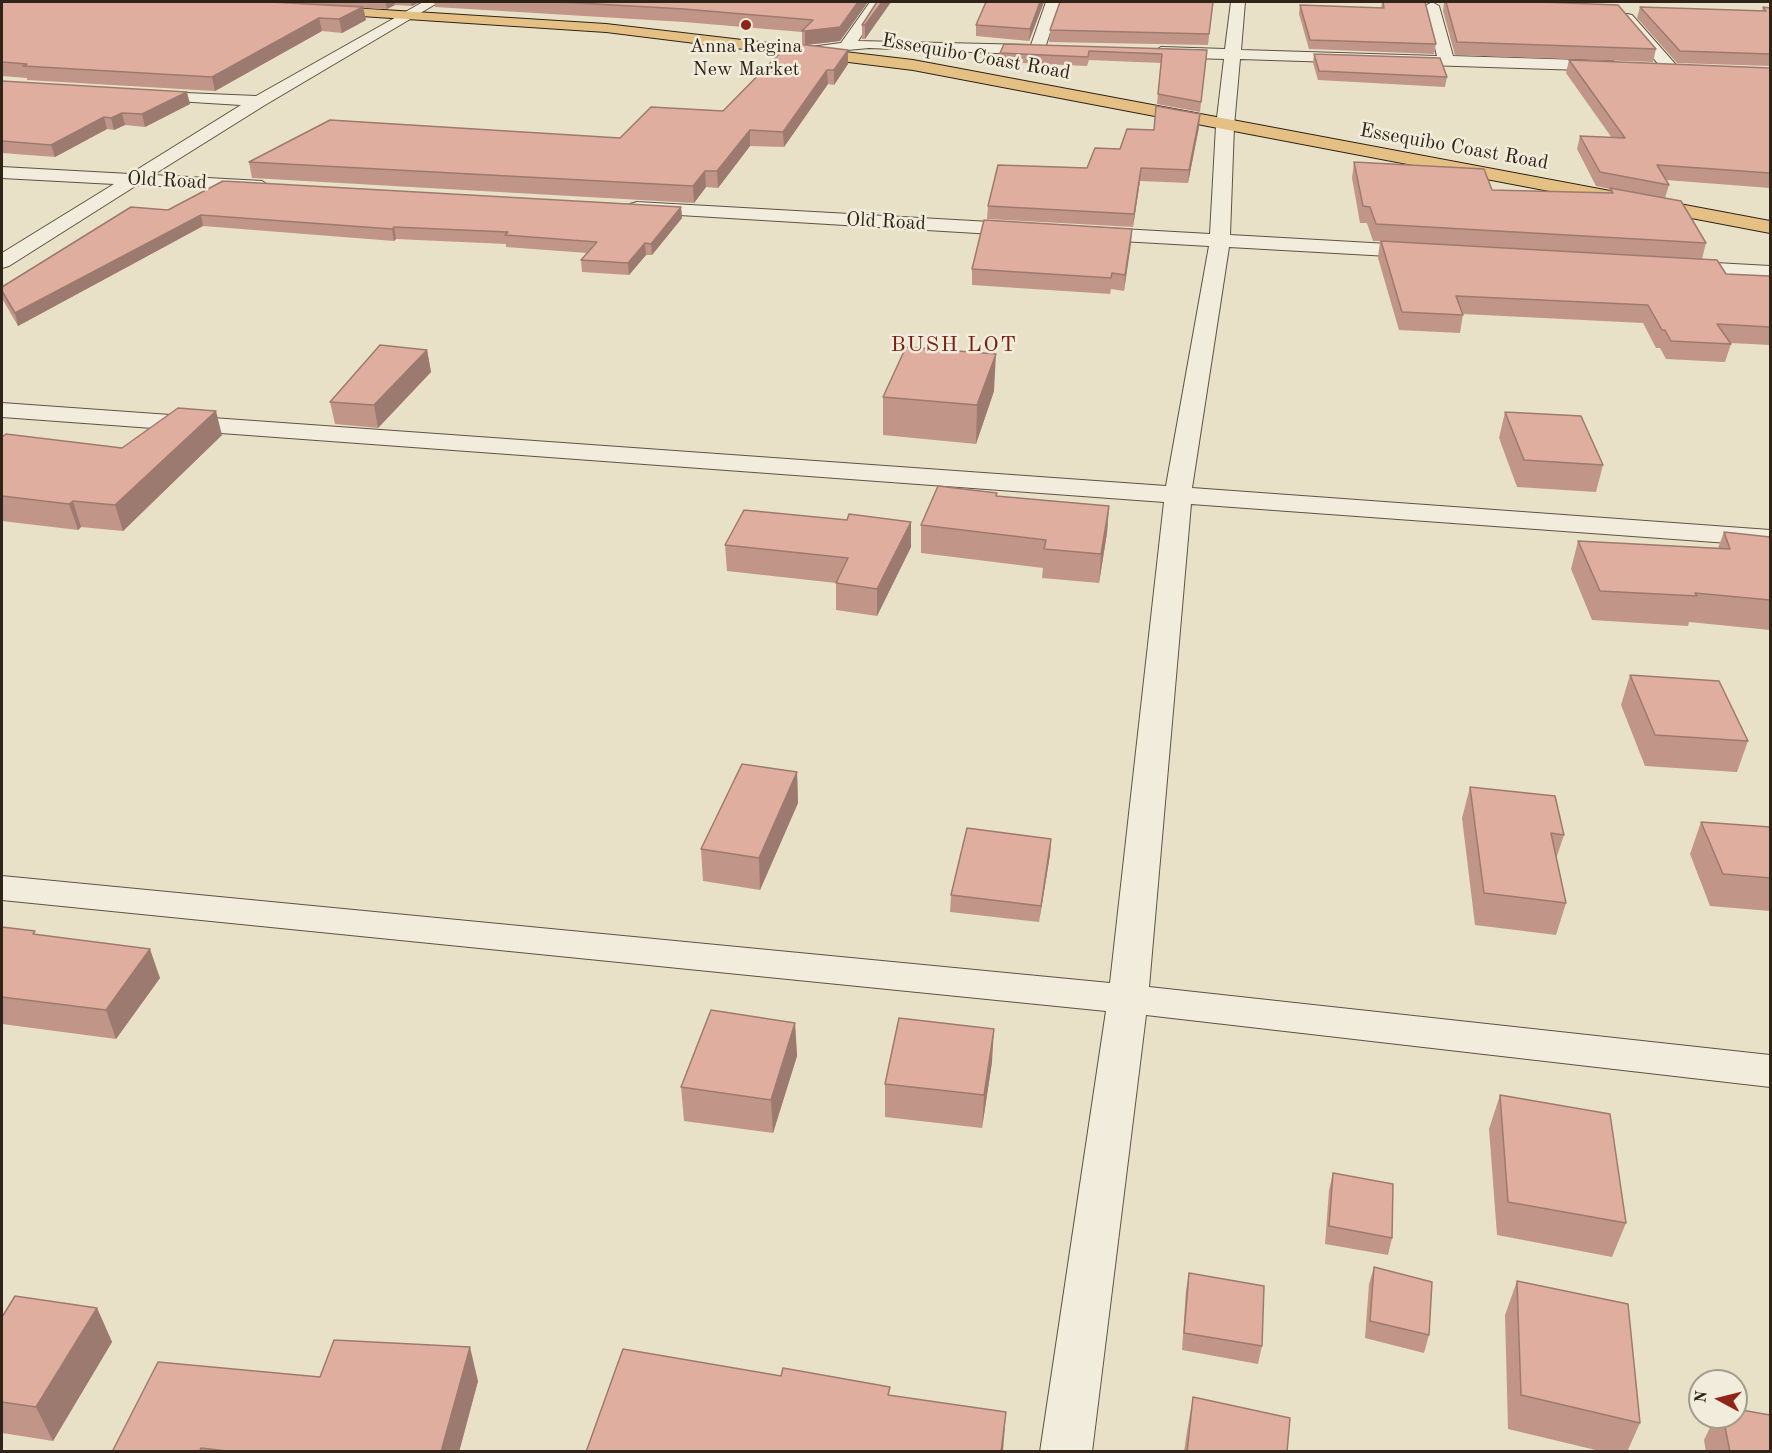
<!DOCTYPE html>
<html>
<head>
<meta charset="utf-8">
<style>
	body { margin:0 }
	#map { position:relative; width:1772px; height:1453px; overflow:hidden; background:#e9e1c7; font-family:"Old Standard TT",serif }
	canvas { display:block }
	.frame { position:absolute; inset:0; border:3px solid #302317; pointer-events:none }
	.north { position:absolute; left:1688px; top:1369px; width:60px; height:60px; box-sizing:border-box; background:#f1ecdb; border:2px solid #a49c8d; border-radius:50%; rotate:277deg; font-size:16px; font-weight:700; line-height:24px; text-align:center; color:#302317 }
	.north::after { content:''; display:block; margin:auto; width:21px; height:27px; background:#8f2418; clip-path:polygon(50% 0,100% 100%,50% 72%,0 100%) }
</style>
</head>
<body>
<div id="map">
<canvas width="1772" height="1453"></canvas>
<div class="frame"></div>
<div class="north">N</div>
</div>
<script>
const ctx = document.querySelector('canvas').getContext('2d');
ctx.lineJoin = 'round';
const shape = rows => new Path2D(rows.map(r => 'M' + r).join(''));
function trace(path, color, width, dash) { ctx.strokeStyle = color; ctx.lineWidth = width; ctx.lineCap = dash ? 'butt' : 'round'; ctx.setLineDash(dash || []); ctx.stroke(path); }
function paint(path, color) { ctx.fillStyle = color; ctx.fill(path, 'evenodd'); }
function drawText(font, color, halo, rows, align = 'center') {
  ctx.font = font + ' "Old Standard TT",serif'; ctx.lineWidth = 5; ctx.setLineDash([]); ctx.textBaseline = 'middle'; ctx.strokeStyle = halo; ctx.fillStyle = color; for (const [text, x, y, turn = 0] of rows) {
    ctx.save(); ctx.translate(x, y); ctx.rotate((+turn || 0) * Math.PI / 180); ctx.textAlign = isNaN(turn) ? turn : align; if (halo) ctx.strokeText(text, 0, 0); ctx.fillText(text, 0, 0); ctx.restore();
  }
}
const minor = shape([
	[423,2,439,2,265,105,153,175,262,181,271,187,269,191,137,185,9,266,2,268,2,253,114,184,2,178,2,167,130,174,241,105,144,99,138,97,136,94,138,91,256,96,423,2],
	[870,2,884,2,858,41,1031,45,1046,2,1060,2,1046,45,1054,50,1046,55,869,48,803,54,800,51,803,48,841,43,870,2],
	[1231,2,1245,2,1241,50,1437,56,1425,6,1432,2,1439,6,1453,56,1613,61,1621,66,1613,71,1240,59,1234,126,1230,235,1424,246,1431,248,1434,252,1431,256,1424,258,1229,247,1192,488,1770,530,1770,546,1191,504,1149,987,1770,1055,1770,1087,1146,1015,1092,1452,1040,1452,1106,1011,2,900,2,876,1110,983,1164,502,2,417,2,403,1166,486,1209,246,1086,239,1079,237,1076,233,1079,229,1086,227,1210,234,1216,126,1224,59,1161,57,1153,52,1161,47,1225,49,1231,2],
	[1627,14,1632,15,1677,66,1679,69,1677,72,1665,72,1622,21,1622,15,1627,14],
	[637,202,1026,224,1033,226,1036,230,1033,234,1026,236,630,212,627,208,630,204,637,202],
	[1679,261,1770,266,1770,278,1672,271,1669,267,1672,263,1679,261]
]);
const major = shape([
	[320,6,606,24,913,60,1770,221,1770,233,913,70,606,32,315,13,315,7,320,6]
]);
const wall = shape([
	[2,2,420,2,412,6,395,5,387,9,363,8,366,20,342,33,322,31,215,91,27,80,27,78,2,76],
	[434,2,868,2,840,41,806,45,848,64,834,85,828,84,784,147,750,146,718,188,706,187,694,203,252,178,249,162,620,138,723,111,802,44,802,32,684,22,435,7],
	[877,2,891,2,865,39,862,39,862,25],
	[1044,2,1029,41,976,36,976,25],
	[1213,2,1208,45,1049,42,1050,30],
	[1382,2,1425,2,1436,44,1434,54,1309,49,1299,14,1300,5,1381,8],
	[1444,2,1540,2,1656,49,1653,62,1455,55,1443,11],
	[1640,7,1762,11,1763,7,1770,8,1770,188,1666,180,1669,185,1665,198,1706,243,1702,259,1726,274,1770,278,1770,345,1730,343,1731,344,1725,362,1666,359,1660,348,1656,348,1643,323,1463,314,1460,333,1399,330,1378,258,1380,241,1373,241,1367,223,1360,223,1352,178,1354,162,1492,190,1609,193,1610,189,1596,186,1577,149,1580,136,1612,138,1566,73,1569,60,1770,68,1770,66,1677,63,1637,18],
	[1004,44,1207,50,1200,112,1157,104,1161,63,1089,60,1087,66,1000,62,1000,53],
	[1314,54,1447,77,1445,87,1318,80,1313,63],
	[2,81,190,104,145,127,125,125,114,130,107,129,55,157,2,153],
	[1199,127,1188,183,1140,181,1133,227,987,219,988,206,1087,168,1154,130],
	[681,207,682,218,652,255,646,255,629,275,582,272,581,260,587,253,506,247,506,244,396,239,394,241,203,226,18,326,3,300,2,294,2,287,168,210],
	[1132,229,1124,291,1111,289,1110,294,972,285,972,269],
	[427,350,431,372,378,428,335,424,330,402],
	[994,391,976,444,883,435,883,397],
	[1505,412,1603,465,1596,492,1517,487,1499,438],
	[222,435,123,531,81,527,78,530,2,521,2,437,122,448],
	[997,493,997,496,1109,506,1107,533,1099,583,1042,578,1043,568,921,553,921,525],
	[847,520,911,522,911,547,877,616,836,610,836,583,727,571,725,545],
	[1724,532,1770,537,1770,630,1689,622,1688,626,1592,620,1571,569,1578,541,1718,548],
	[1630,675,1748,741,1737,772,1645,766,1621,705],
	[797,772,798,803,760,890,703,881,701,849],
	[1470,787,1564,835,1556,859,1566,903,1556,935,1475,925,1462,818],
	[1701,822,1770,827,1770,911,1710,906,1690,854],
	[1051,839,1050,855,1039,922,950,912,951,895],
	[2,927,37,935,160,978,116,1039,2,1024],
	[795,1023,797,1056,773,1133,684,1121,681,1087],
	[992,1062,982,1128,885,1117,885,1084],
	[1500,1095,1626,1223,1612,1257,1497,1235,1489,1129],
	[1333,1173,1392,1238,1388,1255,1325,1244,1329,1190],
	[1374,1267,1429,1335,1424,1353,1365,1338,1369,1284],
	[1189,1273,1262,1346,1258,1364,1182,1350,1186,1290],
	[1517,1281,1640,1423,1627,1452,1604,1452,1508,1429,1505,1315],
	[97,1308,112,1342,53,1441,2,1433,2,1317],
	[478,1381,459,1452,112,1452],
	[1193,1397,1287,1452,1184,1452,1187,1431],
	[1715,1417,1736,1417,1770,1452,1706,1452,1704,1440]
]);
const shadedWall = shape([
	[385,2,394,2,395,5,387,9],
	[411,2,420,2,412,6],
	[858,2,868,2,840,41,805,45,805,31],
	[882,2,891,2,865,39,865,25],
	[1040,2,1044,2,1029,41,1030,29],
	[363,7,366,20,342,33,339,19],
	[319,18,322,31,215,91,212,77],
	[848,50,848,64,834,85,834,70],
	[827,70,828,84,784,147,783,132],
	[187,92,190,104,145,127,142,114],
	[122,113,125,125,114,130,111,118],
	[1200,114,1199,127,1188,183,1189,170],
	[104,117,107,129,55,157,51,145],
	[750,130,750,146,718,188,717,171],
	[1141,168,1140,181,1133,227,1134,214],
	[705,171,706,187,694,203,693,186],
	[681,207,682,218,652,255,651,244],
	[201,215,203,226,18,326,15,313],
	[394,227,396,239,394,241,392,229],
	[1132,229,1131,244,1124,291,1125,275],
	[645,243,646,255,629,275,628,263],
	[427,350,431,372,378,428,374,405],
	[996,354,994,391,976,444,977,405],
	[216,411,222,435,123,531,115,505],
	[73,501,81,527,78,530,69,504],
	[1109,506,1107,533,1099,583,1101,554],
	[911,522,911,547,877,616,877,589],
	[797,772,798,803,760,890,759,858],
	[1051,839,1050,855,1039,922,1041,906],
	[150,949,160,978,116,1039,106,1010],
	[795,1023,797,1056,773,1133,771,1100],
	[994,1029,992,1062,982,1128,984,1095],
	[97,1308,112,1342,53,1441,36,1407],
	[470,1347,478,1381,459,1452,441,1452],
	[1006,1412,1003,1452,1001,1452]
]);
const building = shape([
	[2,2,270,2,363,7,339,19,319,18,212,77,23,66,27,64,2,62,2,2],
	[560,2,858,2,840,27,805,31,802,31,813,20,684,9,560,2],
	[877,2,882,2,865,25,862,25,877,2],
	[986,2,1040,2,1030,29,976,25,986,2],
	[1060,2,1213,2,1209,34,1050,30,1060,2],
	[1383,2,1425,2,1436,44,1310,40,1300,5,1384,8,1383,2],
	[1446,2,1540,2,1618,5,1656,49,1457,42,1446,2],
	[1640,7,1766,11,1763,7,1770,8,1770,54,1680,51,1640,7],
	[790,43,848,50,834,70,827,70,783,132,750,130,717,171,705,171,693,186,249,162,330,120,620,138,651,107,723,111,790,43],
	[1004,44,1207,50,1201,102,1158,94,1162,54,1089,51,1088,57,1000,53,1004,44],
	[1314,54,1440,58,1447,77,1319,71,1314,54],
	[1569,60,1770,68,1770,173,1657,165,1669,185,1600,172,1580,136,1625,138,1569,60],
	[2,81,187,92,142,114,122,113,111,118,104,117,51,145,2,141,2,81],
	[1156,106,1200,114,1189,170,1141,168,1134,214,988,206,998,165,1087,168,1095,148,1120,149,1127,129,1154,130,1156,106],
	[1354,162,1484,169,1492,190,1613,193,1610,188,1681,201,1706,243,1376,224,1370,207,1363,206,1354,162],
	[223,181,681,207,651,244,645,243,628,263,581,260,597,242,505,235,508,232,394,227,392,229,201,215,15,313,2,291,2,287,131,207,168,210,223,181],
	[984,220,1132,229,1125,275,1112,273,1111,278,972,269,984,220],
	[1381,241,1717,260,1726,274,1769,276,1770,278,1770,327,1717,324,1731,344,1671,341,1665,330,1662,330,1648,305,1456,296,1463,315,1402,312,1381,241],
	[380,345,427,350,374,405,330,402,380,345],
	[906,347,996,354,977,405,883,397,906,347],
	[178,408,216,411,115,505,73,501,69,504,2,496,2,437,6,434,122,448,178,408],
	[1505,412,1581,416,1603,465,1524,460,1505,412],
	[938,486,997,493,996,496,1109,506,1101,554,1044,549,1046,540,921,525,938,486],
	[744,510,847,520,849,514,911,522,877,589,836,583,848,558,725,545,744,510],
	[1724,532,1770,537,1770,600,1695,593,1697,596,1600,591,1578,541,1730,549,1724,532],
	[1630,675,1719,681,1748,741,1655,735,1630,675],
	[742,764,797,772,759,858,701,849,742,764],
	[1470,787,1555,796,1564,835,1551,833,1566,903,1484,893,1470,787],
	[1701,822,1770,827,1770,878,1723,874,1701,822],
	[967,828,1051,839,1041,906,951,895,967,828],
	[2,927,35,931,33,934,150,949,106,1010,2,997,2,927],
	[711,1010,795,1023,771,1100,681,1087,711,1010],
	[899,1018,994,1029,984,1095,885,1084,899,1018],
	[1500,1095,1610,1114,1626,1223,1508,1202,1500,1095],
	[1333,1173,1393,1184,1392,1238,1329,1226,1333,1173],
	[1374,1267,1432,1282,1429,1335,1370,1321,1374,1267],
	[1189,1273,1264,1286,1262,1346,1184,1333,1189,1273],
	[1517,1281,1628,1304,1640,1423,1521,1395,1517,1281],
	[15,1296,97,1308,36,1407,2,1402,2,1317,15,1296],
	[334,1340,470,1347,441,1452,236,1452,201,1448,199,1452,112,1452,158,1362,320,1377,334,1340],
	[623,1349,781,1376,783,1368,890,1387,888,1395,1006,1412,1001,1452,586,1452,623,1349],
	[1193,1397,1290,1418,1287,1452,1187,1452,1193,1397],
	[1736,1409,1770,1415,1770,1452,1730,1452,1723,1417,1736,1417,1736,1409]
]);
const markers = [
	[746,25,6,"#8f2418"]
];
const farPoinames = [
	["Anna Regina",746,47],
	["New Market",746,70]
];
const farStreetnames = [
	["Essequibo Coast Road",976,57,10],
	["Essequibo Coast Road",1454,147,10],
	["Old Road",167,181,3],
	["Old Road",886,222,3]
];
const farNeighbourhoodnames = [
	["BUSH LOT",954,345]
];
trace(minor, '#5e5243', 2);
trace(major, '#302317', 2);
paint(minor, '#f1ecdb');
paint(major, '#e4c084');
paint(wall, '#c19688');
paint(shadedWall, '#9d7a6f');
paint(building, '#e0ae9e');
trace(building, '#9d7a6f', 1.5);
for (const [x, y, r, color] of markers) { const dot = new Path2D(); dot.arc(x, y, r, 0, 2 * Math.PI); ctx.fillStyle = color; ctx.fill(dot); trace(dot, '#f1ecdb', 2); }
drawText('20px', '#302317', '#f1ecdb', farPoinames);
drawText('20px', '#302317', '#f1ecdb', farStreetnames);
ctx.letterSpacing = '1.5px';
drawText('22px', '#7a1f14', '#f1ecdb', farNeighbourhoodnames);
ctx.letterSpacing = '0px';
</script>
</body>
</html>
